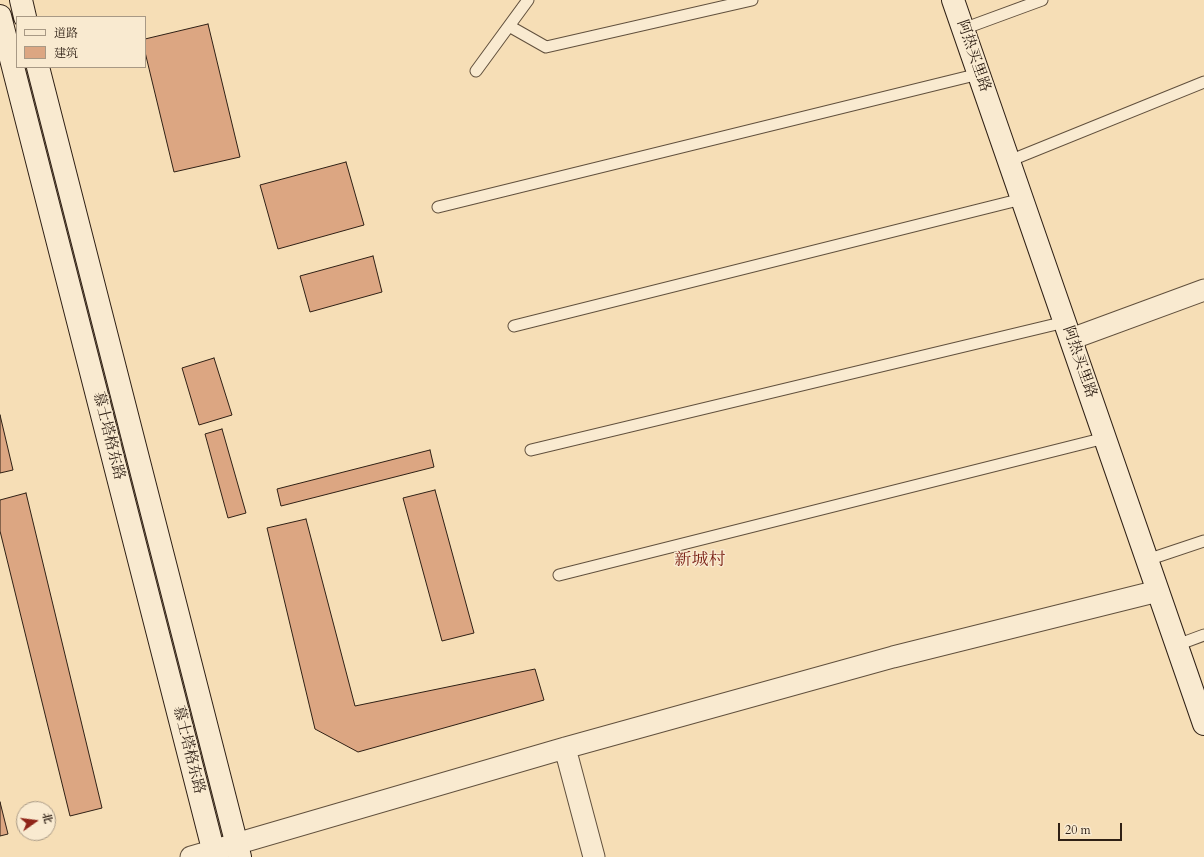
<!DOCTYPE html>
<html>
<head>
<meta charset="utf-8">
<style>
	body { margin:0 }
	#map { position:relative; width:1204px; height:857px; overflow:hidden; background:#f6deb6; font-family:Cardo,"Noto Serif SC",serif }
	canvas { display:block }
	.legend { position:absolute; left:16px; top:16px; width:130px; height:52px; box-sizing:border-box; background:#f9ead0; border:1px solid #a89985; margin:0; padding:5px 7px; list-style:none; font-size:12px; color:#2f2015 }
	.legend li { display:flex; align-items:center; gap:8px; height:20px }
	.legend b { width:20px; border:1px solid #a89985 }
	.north { position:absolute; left:16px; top:801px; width:40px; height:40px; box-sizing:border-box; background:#f9ead0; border:1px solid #a89985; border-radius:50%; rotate:76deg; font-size:11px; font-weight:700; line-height:16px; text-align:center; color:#2f2015 }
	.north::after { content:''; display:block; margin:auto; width:14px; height:18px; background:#8f2418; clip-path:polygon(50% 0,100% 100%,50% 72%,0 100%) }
	.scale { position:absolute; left:1058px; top:823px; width:64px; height:18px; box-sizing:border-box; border:2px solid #2f2015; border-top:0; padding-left:5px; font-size:12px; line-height:14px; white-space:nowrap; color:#2f2015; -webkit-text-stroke:3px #f9ead0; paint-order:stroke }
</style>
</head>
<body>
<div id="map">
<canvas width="1204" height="857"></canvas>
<ul class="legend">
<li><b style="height:5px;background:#f9ead0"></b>道路</li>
<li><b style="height:11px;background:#dca682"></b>建筑</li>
</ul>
<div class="north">北</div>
<div class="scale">20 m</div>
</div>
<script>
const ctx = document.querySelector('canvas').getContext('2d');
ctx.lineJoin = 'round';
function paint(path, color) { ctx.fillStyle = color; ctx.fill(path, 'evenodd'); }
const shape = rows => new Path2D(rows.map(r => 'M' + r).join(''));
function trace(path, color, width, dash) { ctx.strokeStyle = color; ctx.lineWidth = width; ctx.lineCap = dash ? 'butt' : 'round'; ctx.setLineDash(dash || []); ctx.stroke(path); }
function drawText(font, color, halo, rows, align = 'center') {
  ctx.font = font + ' Cardo,"Noto Serif SC",serif'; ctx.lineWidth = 3; ctx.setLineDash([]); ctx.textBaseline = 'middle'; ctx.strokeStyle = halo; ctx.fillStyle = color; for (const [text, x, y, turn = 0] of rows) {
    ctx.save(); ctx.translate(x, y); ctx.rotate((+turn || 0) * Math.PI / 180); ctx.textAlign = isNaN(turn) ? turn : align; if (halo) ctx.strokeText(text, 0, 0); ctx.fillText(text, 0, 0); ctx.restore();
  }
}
const building = shape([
	[208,24,240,157,174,172,145,52,145,39,208,24],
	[346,162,364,225,278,249,260,185,346,162],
	[373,256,382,292,310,312,300,276,373,256],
	[214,358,232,415,199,425,182,368,214,358],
	[0,415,13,470,0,473,0,415],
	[222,429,246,513,228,518,205,434,222,429],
	[430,450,434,467,281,506,277,489,430,450],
	[435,490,474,633,442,641,403,498,435,490],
	[26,493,102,808,70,816,0,531,0,500,26,493],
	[306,519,355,706,535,669,544,700,358,752,315,729,267,528,306,519],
	[0,802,8,834,0,836,0,802]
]);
const lane = shape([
	[509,26,546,47,752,0],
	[963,29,1042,0],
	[476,71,528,0],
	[1009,161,1204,82],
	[438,207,979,74],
	[514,326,1022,199],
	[531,450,1065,322],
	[1147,560,1204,541],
	[559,575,1105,438],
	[1177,645,1204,635]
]);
const street = shape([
	[1071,339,1204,290],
	[565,748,594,857],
	[191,857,565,748,893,657,1158,591]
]);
const secondary = shape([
	[21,0,25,17],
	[953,0,1204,724],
	[0,16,215,857],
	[38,67,240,857]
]);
const streetNames = [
	["阿热买里路",973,56,71],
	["阿热买里路",1079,362,71],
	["慕士塔格东路",108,436,76],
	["慕士塔格东路",188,750,76]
];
const quarterNames = [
	["新城村",700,561]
];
paint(building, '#dca682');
trace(building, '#2f2015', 1);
trace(lane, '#61503d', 13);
trace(street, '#61503d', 23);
trace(secondary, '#2f2015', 24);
trace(lane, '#f9ead0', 11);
trace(street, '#f9ead0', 21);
trace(secondary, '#f9ead0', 22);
drawText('15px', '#2f2015', '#f9ead0', streetNames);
drawText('17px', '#7a1f14', '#f9ead0', quarterNames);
</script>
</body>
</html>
